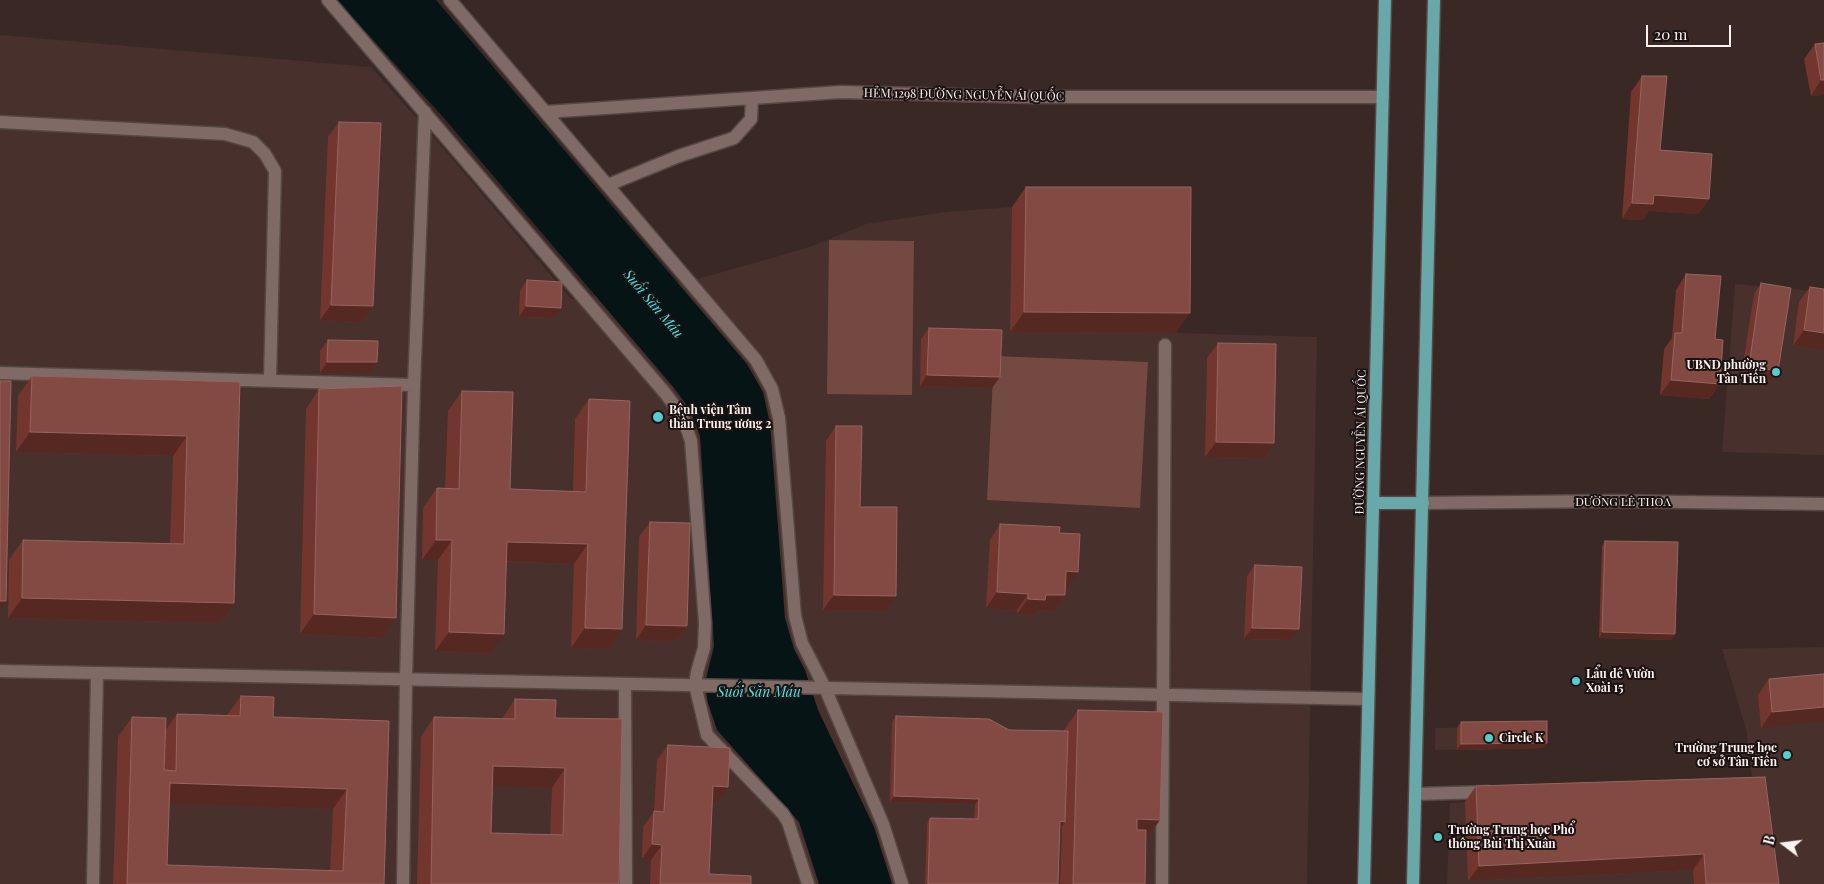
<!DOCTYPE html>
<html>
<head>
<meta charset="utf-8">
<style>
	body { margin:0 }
	#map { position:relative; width:1824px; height:884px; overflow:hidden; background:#3a2825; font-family:"Playfair Display",serif }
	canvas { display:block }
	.north { position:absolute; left:1759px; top:819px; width:50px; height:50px; -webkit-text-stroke:4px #1b1312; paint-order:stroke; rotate:285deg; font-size:14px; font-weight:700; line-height:20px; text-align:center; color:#fef2f0 }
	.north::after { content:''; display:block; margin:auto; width:18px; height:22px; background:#fef2f0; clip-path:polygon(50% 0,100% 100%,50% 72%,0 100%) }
	.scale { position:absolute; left:1646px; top:25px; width:85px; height:22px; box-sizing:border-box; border:2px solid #fef2f0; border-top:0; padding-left:6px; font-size:15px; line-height:18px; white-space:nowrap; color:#fef2f0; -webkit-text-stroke:4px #1b1312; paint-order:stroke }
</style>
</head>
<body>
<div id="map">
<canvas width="1824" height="884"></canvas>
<div class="north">B</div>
<div class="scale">20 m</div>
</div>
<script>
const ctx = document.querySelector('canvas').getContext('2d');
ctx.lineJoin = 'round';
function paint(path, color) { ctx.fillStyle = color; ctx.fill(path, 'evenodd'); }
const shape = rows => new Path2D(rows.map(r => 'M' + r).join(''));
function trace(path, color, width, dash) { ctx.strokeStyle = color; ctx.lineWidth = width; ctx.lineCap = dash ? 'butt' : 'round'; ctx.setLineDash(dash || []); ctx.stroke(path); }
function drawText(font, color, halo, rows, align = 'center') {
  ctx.font = font + ' "Playfair Display",serif'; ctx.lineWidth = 4; ctx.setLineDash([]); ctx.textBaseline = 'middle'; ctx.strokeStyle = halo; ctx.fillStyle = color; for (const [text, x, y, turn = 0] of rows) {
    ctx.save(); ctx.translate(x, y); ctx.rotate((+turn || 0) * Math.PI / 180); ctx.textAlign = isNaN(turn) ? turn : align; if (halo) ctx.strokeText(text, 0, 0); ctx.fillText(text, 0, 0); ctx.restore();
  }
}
const built = shape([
	[0,35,371,67,438,142,571,299,701,278,807,248,866,224,945,212,1012,207,1177,207,1177,333,1317,337,1307,884,0,884],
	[1735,284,1824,292,1824,455,1722,452],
	[1824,647,1824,884,1447,884,1450,803,1754,793,1746,729,1722,649],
	[1543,726,1543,748,1435,750,1435,728]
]);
const green = shape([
	[829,240,914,241,912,395,827,394],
	[994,356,1148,362,1140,508,987,500]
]);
const water = shape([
	[337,0,436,0,747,364,763,392,770,424,785,618,794,649,805,670,818,710,874,827,892,884,819,884,799,822,717,730,708,703,706,690,706,679,714,646,700,436,690,410,674,388,443,117]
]);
const minor = shape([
	[328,0,665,393,677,409,685,423,691,441,705,623,704,648,697,672,695,685,707,735,783,814,788,822,808,884],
	[450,0,756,360,772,389,779,418,795,616,802,643,825,688,883,824,902,884],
	[546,112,841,92,1033,97,1383,97],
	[0,122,225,134,253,142,265,154,275,171,270,381],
	[608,185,679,156,734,138,751,119,752,98],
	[0,373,414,385],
	[1423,503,1612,501,1824,504],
	[0,671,1368,699],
	[625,684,626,884],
	[1415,794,1488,792],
	[93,884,97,673],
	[403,884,406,679,414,385,425,112],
	[1162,884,1165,345]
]);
const major = shape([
	[1373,503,1423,503],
	[1364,884,1385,0],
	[1413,884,1434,0]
]);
const wall = shape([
	[1824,43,1824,95,1811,96,1804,59,1815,44],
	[1642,76,1660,150,1709,199,1698,214,1649,211,1643,220,1622,219,1631,92],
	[339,122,373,306,362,322,320,320,328,137],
	[1026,187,1176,333,1010,332,1012,207],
	[1686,274,1715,339,1720,384,1709,399,1660,395,1664,349,1672,338,1676,290],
	[527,280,561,308,554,318,519,317,520,291],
	[1761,283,1778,371,1771,381,1741,377,1754,294],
	[1810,287,1824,289,1824,350,1793,346,1799,302],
	[929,328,992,388,920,386,921,339],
	[328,340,377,362,370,373,320,373,320,351],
	[1218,343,1264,458,1205,457,1207,358],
	[32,376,240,382,220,623,8,618,9,560,23,540,170,544,173,456,16,452,18,396],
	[319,389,382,638,300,634,306,409],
	[462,391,510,489,573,491,575,419,589,399,622,629,608,649,571,648,574,564,507,562,490,653,435,651,438,560,422,560,423,508,437,488,445,488,448,411],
	[836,426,860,507,885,611,823,610,826,441],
	[650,522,687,626,676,641,636,640,639,537],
	[1000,524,1067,588,1065,588,1065,595,1054,611,1038,610,1035,615,1017,614,1017,610,986,608,990,540],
	[1605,541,1672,640,1599,638,1602,546],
	[1255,565,1291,640,1244,639,1247,576],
	[1824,674,1761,728,1758,695,1769,679],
	[241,696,273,717,389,721,384,884,113,884,118,737,132,717,165,731,177,714,227,715],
	[169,803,333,809,330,871,167,865],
	[515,699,555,718,619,884,417,884,421,737,434,717,502,719],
	[493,786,552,788,550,835,491,833],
	[1078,710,1160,820,1146,839,1145,884,1060,884,1062,827,1060,827,1058,884,925,884,927,824,930,818,974,819,975,804,890,802,892,722,896,716,1009,730,1064,731,1064,730],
	[1461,722,1543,748,1457,750,1457,728],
	[668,745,717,803,712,802,709,874,751,884,650,884,651,860,642,859,643,827,654,812,657,760],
	[1765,777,1779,884,1694,884,1693,870,1468,881,1465,802,1476,786]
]);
const shadedWall = shape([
	[1821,80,1824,80,1824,95,1811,96],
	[1654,195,1709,199,1698,214,1649,211,1643,220,1622,219,1632,203],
	[331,305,373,306,362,322,320,320],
	[526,306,561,308,554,318,519,317],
	[1024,312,1190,313,1176,333,1010,332],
	[1804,330,1824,333,1824,350,1793,346],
	[327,362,377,362,370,373,320,373],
	[1749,366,1778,371,1771,381,1741,377],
	[927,375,1000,377,992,388,920,386],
	[1671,380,1720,384,1709,399,1660,395],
	[30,432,187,436,173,456,16,452],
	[1216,442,1274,443,1264,458,1205,457],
	[436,540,452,540,438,560,422,560],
	[507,542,588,544,574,564,493,561],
	[1066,571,1078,572,1067,588,1055,587],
	[997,592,1028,594,1017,610,986,608],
	[834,595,896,596,885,611,823,610],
	[1046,595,1065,595,1054,611,1038,610,1035,615,1017,614,1028,599],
	[22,598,234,603,220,623,8,618],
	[0,601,6,601,0,609],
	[314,614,396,618,382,638,300,634],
	[646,625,687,626,676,641,636,640],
	[585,628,622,629,608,649,571,648],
	[1252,628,1299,629,1291,640,1244,639],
	[449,632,504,634,490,653,435,651],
	[1602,632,1675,634,1672,640,1599,638],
	[1824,707,1824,721,1761,728,1772,712],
	[1547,743,1543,748,1457,750,1461,744],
	[493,766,565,768,552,788,480,786],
	[170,783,347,789,333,809,156,803],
	[713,786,728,787,717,803,702,802],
	[894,796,979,799,975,804,890,802],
	[1137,819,1160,820,1146,839,1124,839],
	[1060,821,1065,822,1061,827,1056,827],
	[652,844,662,845,651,860,642,859],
	[1704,854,1693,870,1468,881,1479,866]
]);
const building = shape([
	[1824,43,1824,80,1821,80,1815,44,1824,43],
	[1642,76,1667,76,1660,150,1712,154,1709,199,1654,195,1653,204,1632,203,1642,76],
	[339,122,381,123,373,306,331,305,339,122],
	[1026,187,1191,187,1190,313,1024,312,1026,187],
	[1686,274,1721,276,1715,339,1723,340,1720,384,1671,380,1675,333,1682,333,1686,274],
	[527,280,562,282,561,308,526,306,527,280],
	[1761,283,1791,288,1778,371,1749,366,1761,283],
	[1810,287,1824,289,1824,333,1804,330,1810,287],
	[929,328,1002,330,1000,377,927,375,929,328],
	[328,340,378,341,377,362,327,362,328,340],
	[1218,343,1276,344,1274,443,1216,442,1218,343],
	[32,376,240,382,234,603,22,598,23,540,184,544,187,436,30,432,32,376],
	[0,381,11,381,6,601,0,601,0,381],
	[402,386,396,618,314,614,319,389,402,386],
	[462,391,513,392,510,489,586,492,589,399,630,401,622,629,585,628,588,544,507,542,504,634,449,632,452,540,436,540,437,488,459,489,462,391],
	[836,426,862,426,860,507,897,507,896,596,834,595,836,426],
	[650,522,690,523,687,626,646,625,650,522],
	[1000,524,1060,527,1059,533,1080,534,1078,572,1066,571,1065,595,1046,595,1045,600,1028,599,1028,594,997,592,1000,524],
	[1605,541,1678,542,1675,634,1602,632,1605,541],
	[1255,565,1302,567,1299,629,1252,628,1255,565],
	[1824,674,1824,707,1772,712,1769,679,1824,674],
	[241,696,274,697,273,717,389,721,384,884,127,884,132,717,166,718,164,770,176,771,177,714,240,716,241,696],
	[170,783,347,789,343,871,167,865,170,783],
	[515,699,556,700,555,718,622,719,619,884,431,884,434,717,515,719,515,699],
	[493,766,565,768,563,835,491,833,493,766],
	[1078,710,1163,712,1160,820,1137,819,1137,830,1146,830,1145,884,1073,884,1078,710],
	[896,716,989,719,1009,730,1068,731,1065,822,1060,821,1058,884,928,884,930,818,978,819,979,799,894,796,896,716],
	[1547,721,1547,743,1461,744,1461,722,1547,721],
	[668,745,730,748,728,787,713,786,709,874,751,876,751,884,660,884,662,845,652,844,654,811,664,812,668,745],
	[1765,777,1779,884,1706,884,1704,854,1479,866,1476,786,1765,777]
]);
const markers = [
	[1776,372,5,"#52cdd0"],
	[658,417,6,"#52cdd0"],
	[1576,681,5,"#52cdd0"],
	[1489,738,5,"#52cdd0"],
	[1787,755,5,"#52cdd0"],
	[1438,837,5,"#52cdd0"]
];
const streetNames = [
	["HẺM 1298 ĐƯỜNG NGUYỄN ÁI QUỐC",964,95,1],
	["ĐƯỜNG NGUYỄN ÁI QUỐC",1361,442,-89],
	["ĐƯỜNG LÊ THOA",1623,502]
];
const poiNames = [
	["UBND phường",1766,365,"right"],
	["Tân Tiến",1766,379,"right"],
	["Bệnh viện Tâm",669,410],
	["thần Trung ương 2",669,424],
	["Lẩu dê Vườn",1586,674],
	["Xoài 15",1586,688],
	["Circle K",1499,738],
	["Trường Trung học",1777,748,"right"],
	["cơ sở Tân Tiến",1777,762,"right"],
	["Trường Trung học Phổ",1448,830],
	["thông Bùi Thị Xuân",1448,844]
];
const waterNames = [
	["Suối Săn Máu",653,304,50],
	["Suối Săn Máu",759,693]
];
paint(built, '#48302c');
paint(green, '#744942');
paint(water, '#071415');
trace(minor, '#554744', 15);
trace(major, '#554744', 15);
trace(minor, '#7f6a66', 12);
trace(major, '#69a8a9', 12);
paint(wall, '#73362f');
paint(shadedWall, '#562822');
paint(building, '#824a43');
trace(building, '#96655e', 1);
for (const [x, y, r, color] of markers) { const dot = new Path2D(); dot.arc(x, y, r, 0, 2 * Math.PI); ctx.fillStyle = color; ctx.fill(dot); trace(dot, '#1b1312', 2); }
drawText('12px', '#fef2f0', '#1b1312', streetNames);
drawText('bold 12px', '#fef2f0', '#1b1312', poiNames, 'left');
drawText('italic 14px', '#48e3e6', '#1b1312', waterNames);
</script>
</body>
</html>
